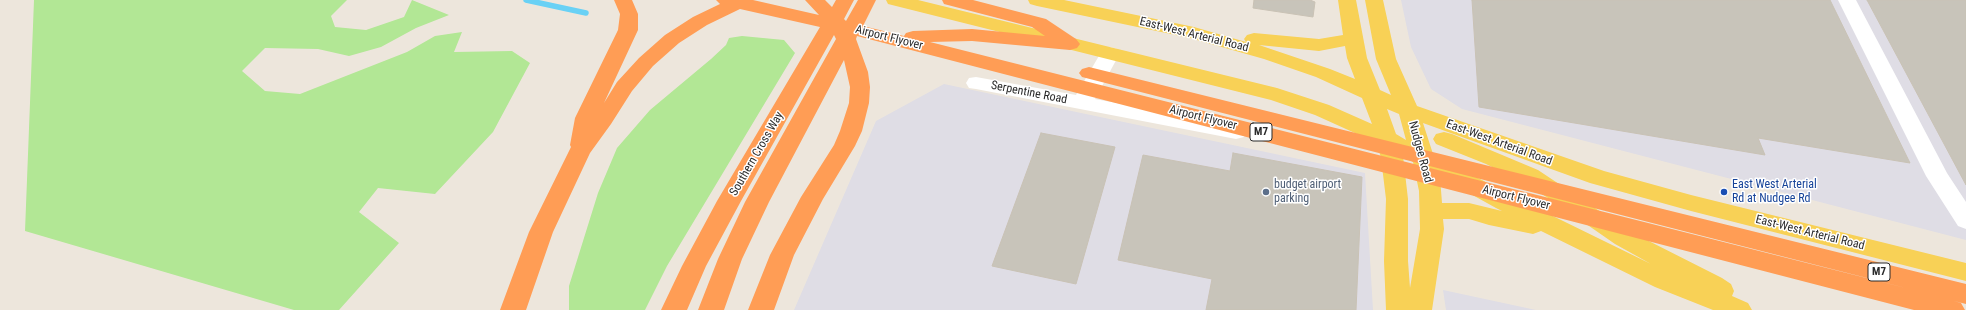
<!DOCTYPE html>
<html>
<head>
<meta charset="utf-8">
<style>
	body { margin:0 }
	canvas { display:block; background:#ede6dc }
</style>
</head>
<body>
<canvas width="1966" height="310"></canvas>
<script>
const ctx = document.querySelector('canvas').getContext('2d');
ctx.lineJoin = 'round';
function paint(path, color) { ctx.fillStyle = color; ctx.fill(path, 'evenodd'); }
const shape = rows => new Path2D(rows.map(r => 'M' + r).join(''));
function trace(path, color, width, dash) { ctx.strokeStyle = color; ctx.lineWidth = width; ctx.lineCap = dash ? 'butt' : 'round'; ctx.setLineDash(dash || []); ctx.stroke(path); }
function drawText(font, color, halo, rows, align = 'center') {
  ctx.font = font + ' "Roboto Condensed",sans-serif'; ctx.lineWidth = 3; ctx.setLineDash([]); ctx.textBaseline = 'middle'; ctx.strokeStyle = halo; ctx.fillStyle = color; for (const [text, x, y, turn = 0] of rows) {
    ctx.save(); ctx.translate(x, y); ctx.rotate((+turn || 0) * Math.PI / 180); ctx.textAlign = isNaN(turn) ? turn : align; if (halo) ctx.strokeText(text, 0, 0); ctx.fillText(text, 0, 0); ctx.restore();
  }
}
const industrial = shape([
	[1401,0,1966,0,1966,240,1462,109,1431,89,1411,47],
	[944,84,1365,173,1373,310,794,310,876,121],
	[1443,290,1536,310,1446,310]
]);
const green = shape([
	[34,0,347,0,331,16,335,27,366,30,404,17,412,0,449,15,416,28,381,47,349,56,318,49,265,48,242,71,265,91,300,94,407,52,435,36,462,32,454,52,512,51,530,63,493,132,435,194,378,188,359,212,399,243,339,310,294,310,25,231],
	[742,36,784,40,795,53,667,266,645,310,569,310,569,286,598,193,617,148,650,110,711,59,726,45,729,38]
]);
const stream = shape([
	[526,0,586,13]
]);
const building = shape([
	[1254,0,1310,0,1315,2,1313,17,1253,8,1254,0],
	[1472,0,1830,0,1910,163,1758,138,1765,155,1479,107,1472,0],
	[1867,0,1966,0,1966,185,1867,0],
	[1041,133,1115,147,1076,284,992,266,1041,133],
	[1233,153,1362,177,1356,310,1206,310,1212,279,1118,260,1143,155,1230,171,1233,153]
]);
const minor = shape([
	[1838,0,1856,0,1947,173,1966,202,1966,229,1958,226,1926,176,1838,0],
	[1110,47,1117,49,1120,53,1095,99,1236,125,1244,127,1247,132,1244,137,1236,139,976,89,969,88,966,83,969,78,976,77,1076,95,1103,49,1110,47]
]);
const major = shape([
	[886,0,918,0,1277,88,1329,105,1372,124,1362,98,1316,77,1264,59,1190,38,1037,6,1030,4,1028,0,1064,0,1194,27,1246,42,1244,39,1247,35,1254,33,1319,39,1343,35,1338,0,1356,0,1367,58,1380,90,1391,95,1376,59,1365,0,1383,0,1396,59,1417,106,1604,171,1691,195,1966,263,1966,281,1691,211,1590,183,1423,123,1433,154,1512,196,1651,264,1615,244,1553,201,1522,182,1486,164,1436,144,1433,139,1436,134,1444,132,1452,134,1538,170,1631,232,1722,278,1731,284,1734,291,1732,296,1748,303,1752,310,1713,310,1655,287,1541,231,1533,234,1489,225,1469,219,1443,219,1444,229,1432,310,1386,310,1384,261,1386,199,1381,158,1377,143,1315,115,1271,100,888,4,886,0],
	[1259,45,1319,51,1345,46,1347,58,1355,79,1330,69,1259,45],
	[1387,109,1399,114,1406,140,1396,134,1387,109],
	[1403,156,1413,162,1419,191,1420,229,1410,288,1408,261,1408,199,1403,156],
	[1440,177,1496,208,1502,211,1469,203,1442,203,1440,177]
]);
const highway = shape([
	[614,0,632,0,638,14,638,30,604,103,617,82,639,58,665,35,693,17,720,4,716,0,753,0,819,15,805,0,825,0,832,7,836,0,854,0,844,19,846,21,858,0,876,0,863,26,904,36,906,33,913,31,972,29,1045,36,1032,27,944,4,942,0,973,0,1046,19,1076,39,1080,44,1077,48,1070,50,972,41,930,42,1910,289,1082,77,1079,73,1082,69,1089,67,1966,284,1966,304,1954,301,1961,303,1965,310,1914,310,857,36,856,39,868,72,870,87,869,103,862,131,855,146,823,199,794,255,774,310,748,310,770,255,801,197,834,145,840,131,849,103,850,87,844,60,769,202,742,259,724,310,698,310,718,259,745,202,836,39,834,35,741,201,706,266,687,310,661,310,682,266,717,201,820,27,740,9,707,25,679,43,653,66,632,91,611,124,590,153,553,232,526,310,500,310,529,232,571,147,570,145,575,118,618,30,620,14,614,0]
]);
const markers = [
	[1266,192,4,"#5c6f8a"],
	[1724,192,4,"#1a4fb4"]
];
const shields = [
	[1261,132,22],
	[1879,272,22]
];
const shieldNames = [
	["M7",1261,132],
	["M7",1879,272]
];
const streetNames = [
	["East-West Arterial Road",1194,35,14],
	["Airport Flyover",889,38,14],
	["Serpentine Road",1029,93,11],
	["Airport Flyover",1203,118,14],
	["East-West Arterial Road",1499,143,20],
	["Nudgee Road",1420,152,75],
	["Southern Cross Way",757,154,-60],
	["Airport Flyover",1516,198,14],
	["East-West Arterial Road",1810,233,14]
];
const serviceNames = [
	["budget airport",1274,185],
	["parking",1274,199]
];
const transitNames = [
	["East West Arterial",1732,185],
	["Rd at Nudgee Rd",1732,199]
];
paint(industrial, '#dfdde5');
paint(green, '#b2e795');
trace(stream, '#69d1f5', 5.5);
paint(building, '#c8c4ba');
trace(building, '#c9c2b5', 1);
paint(minor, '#fff');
paint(major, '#f8d156');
paint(highway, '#ff9d55');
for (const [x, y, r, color] of markers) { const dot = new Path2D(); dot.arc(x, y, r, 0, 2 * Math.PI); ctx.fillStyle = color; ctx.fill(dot); trace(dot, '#fff', 1.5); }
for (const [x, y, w] of shields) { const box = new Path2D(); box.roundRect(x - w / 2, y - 9, w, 18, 3); ctx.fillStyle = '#fff'; ctx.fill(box); trace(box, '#2a2a2a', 1); }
drawText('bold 11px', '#2a2a2a', null, shieldNames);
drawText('12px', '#2a2a2a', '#fff', streetNames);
drawText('12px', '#4e5e75', '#fff', serviceNames, 'left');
drawText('12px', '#164399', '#fff', transitNames, 'left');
</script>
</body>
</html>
